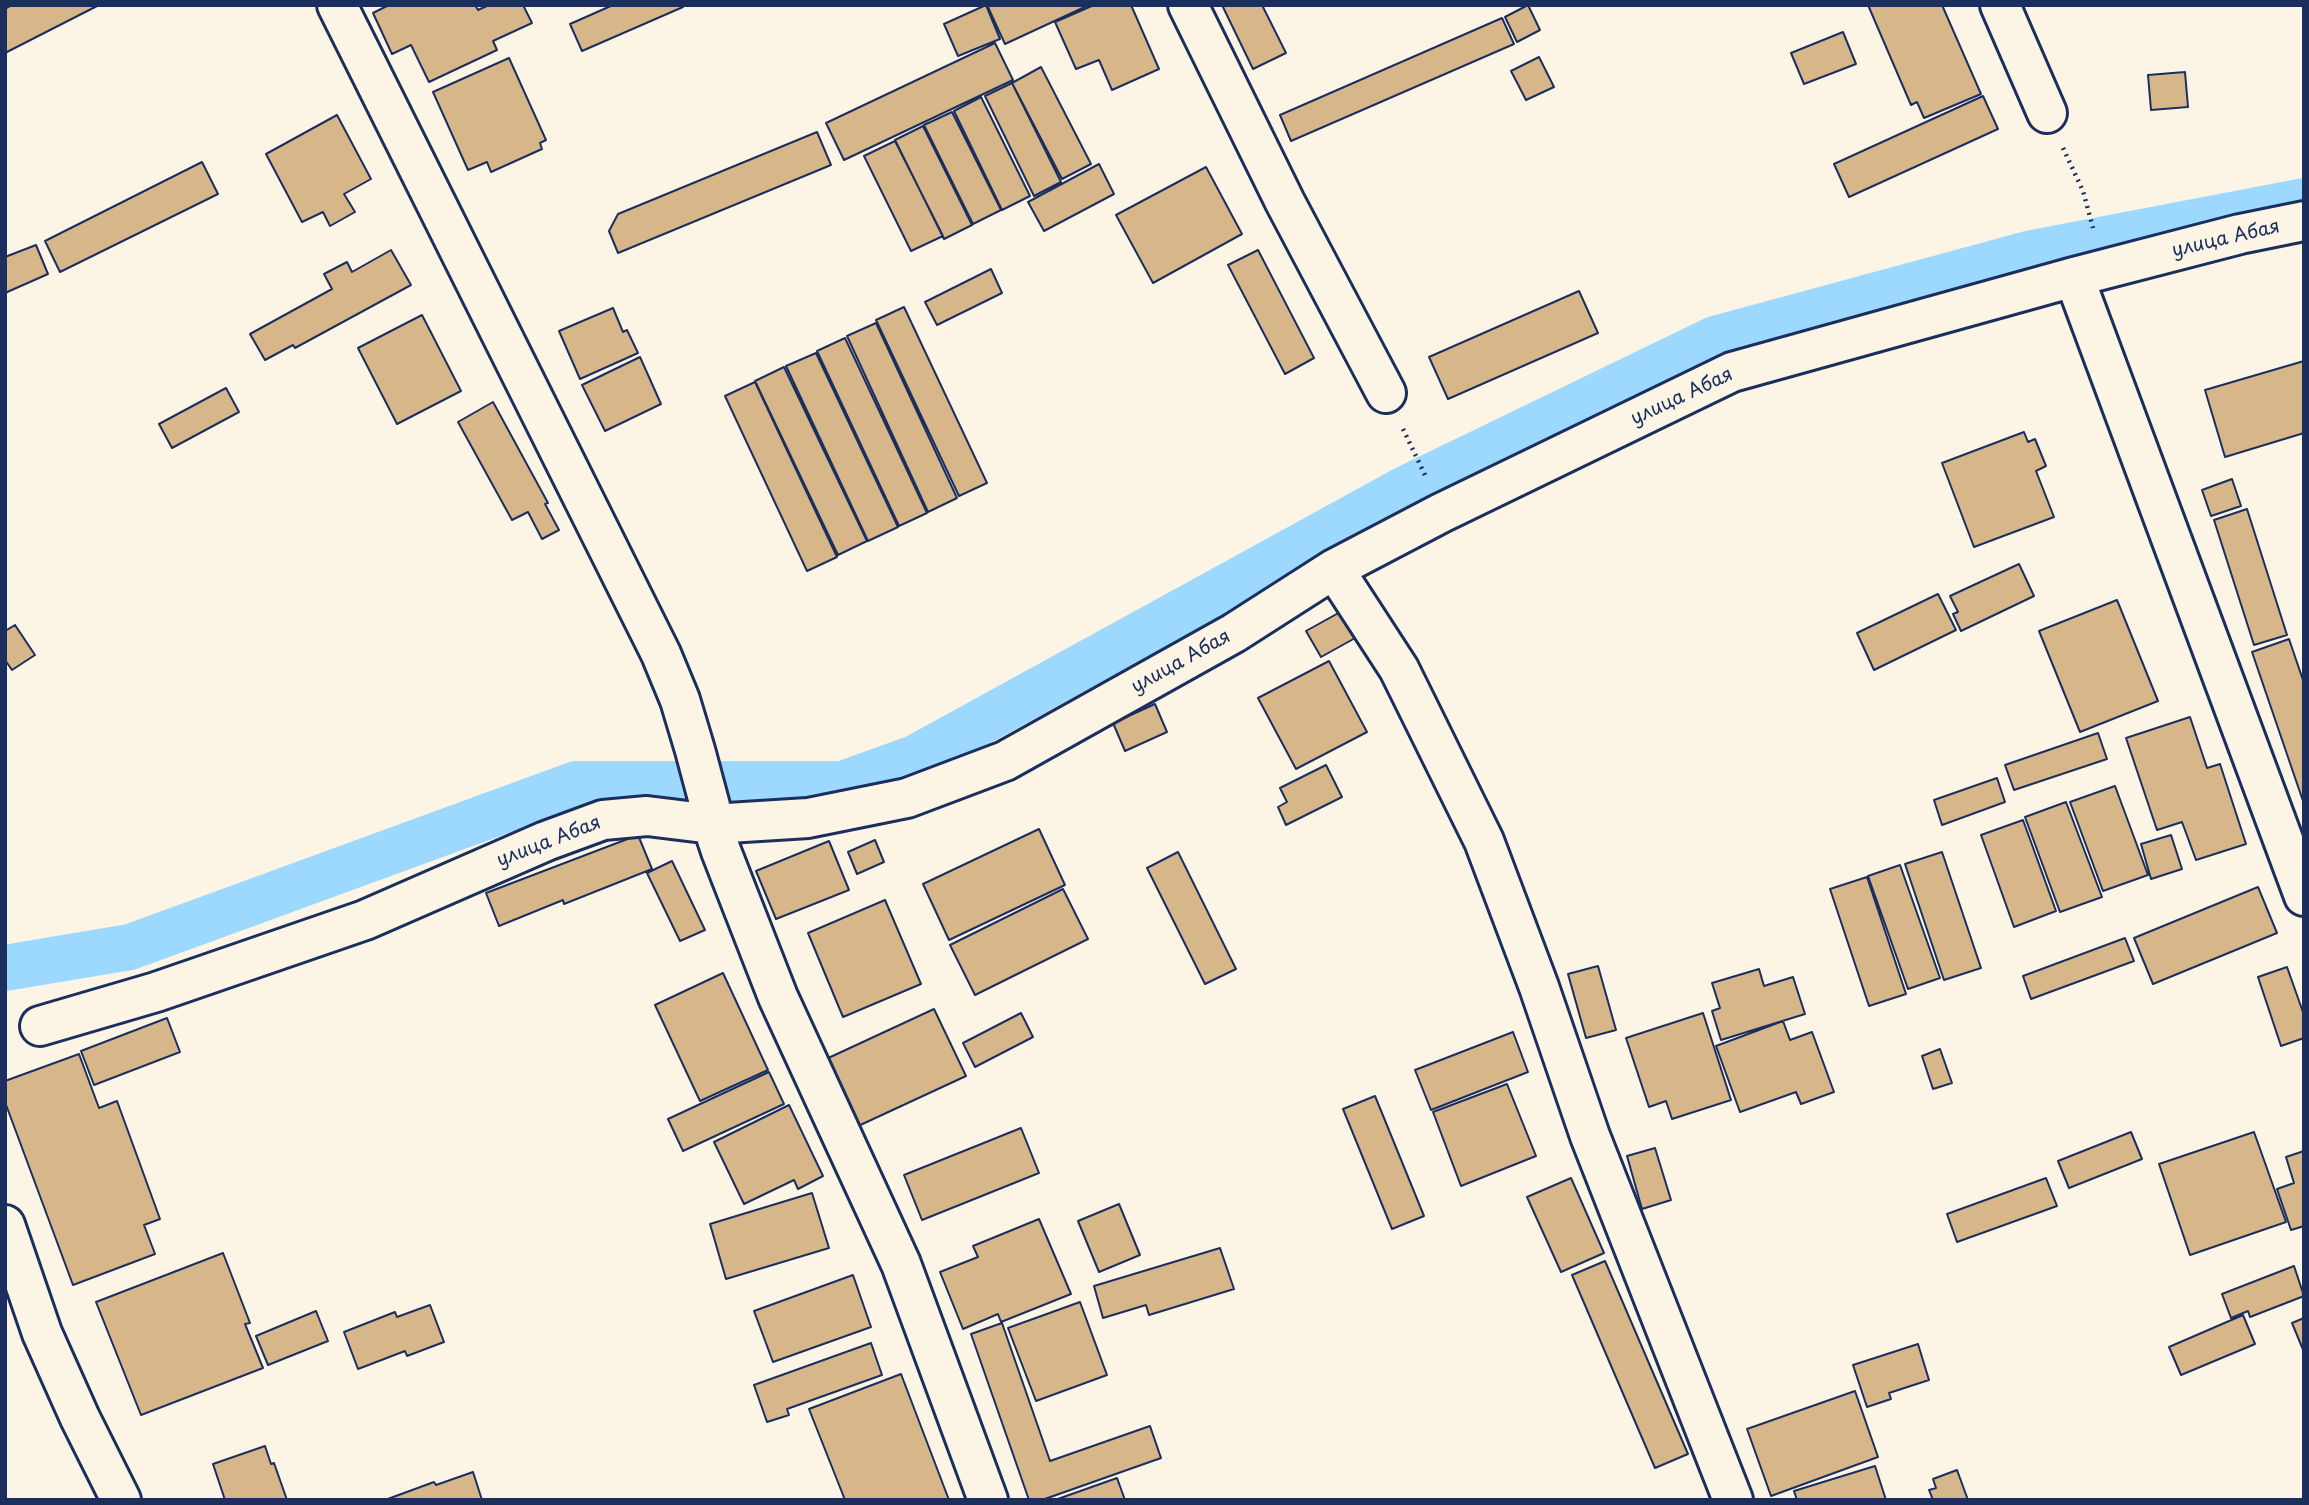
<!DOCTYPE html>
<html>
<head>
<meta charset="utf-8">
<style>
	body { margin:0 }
	#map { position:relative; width:2309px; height:1505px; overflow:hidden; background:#fcf5e5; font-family:"Playpen Sans",sans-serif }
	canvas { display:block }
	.frame { position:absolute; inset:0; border:7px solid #1b2f5e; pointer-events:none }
</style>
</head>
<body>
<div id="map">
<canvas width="2309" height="1505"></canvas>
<div class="frame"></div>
</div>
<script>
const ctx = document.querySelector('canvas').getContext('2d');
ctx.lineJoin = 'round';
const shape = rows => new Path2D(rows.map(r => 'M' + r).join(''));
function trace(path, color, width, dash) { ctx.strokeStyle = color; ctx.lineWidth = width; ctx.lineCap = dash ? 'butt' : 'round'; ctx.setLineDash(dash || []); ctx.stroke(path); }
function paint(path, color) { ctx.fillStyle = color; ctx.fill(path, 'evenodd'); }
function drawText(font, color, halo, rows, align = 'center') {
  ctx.font = font + ' "Playpen Sans",sans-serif'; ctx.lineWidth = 5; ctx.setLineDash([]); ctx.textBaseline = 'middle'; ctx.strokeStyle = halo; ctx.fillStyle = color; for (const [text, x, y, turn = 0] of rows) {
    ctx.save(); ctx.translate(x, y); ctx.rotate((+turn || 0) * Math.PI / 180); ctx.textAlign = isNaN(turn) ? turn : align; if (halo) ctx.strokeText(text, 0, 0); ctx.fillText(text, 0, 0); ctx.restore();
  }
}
const canal = shape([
	[5,968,130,947,576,784,843,784,915,758,1407,488,1715,339,2032,253,2304,201]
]);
const building = shape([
	[12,5,99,5,5,53,5,9,12,5],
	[389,5,475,5,478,10,489,5,523,5,532,23,493,41,497,50,429,82,411,45,392,54,373,13,389,5],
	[613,5,683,5,683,7,582,51,570,24,613,5],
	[986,5,1000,39,958,56,944,24,986,5],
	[987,5,1089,5,1005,44,987,5],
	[1094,5,1131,5,1159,69,1112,90,1099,60,1076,69,1055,22,1094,5],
	[1222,5,1262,5,1286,53,1253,69,1222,5],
	[1528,5,1540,30,1517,42,1505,17,1528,5],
	[1868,5,1942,5,1981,94,1924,118,1917,102,1911,105,1868,5],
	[1502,18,1514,44,1291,141,1280,115,1502,18],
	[1843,32,1856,64,1804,84,1791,53,1843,32],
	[995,43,1013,80,844,160,826,123,995,43],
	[1539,57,1554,87,1526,100,1511,71,1539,57],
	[509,58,546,140,540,143,542,149,491,172,487,162,468,170,433,92,509,58],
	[1041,67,1091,164,1062,179,1012,83,1041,67],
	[2185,72,2188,107,2151,110,2148,75,2185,72],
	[1012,83,1061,182,1034,196,985,96,1012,83],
	[1983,96,1998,129,1849,197,1834,164,1983,96],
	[981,97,1030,196,1002,210,954,111,981,97],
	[952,112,1001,210,973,224,924,125,952,112],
	[337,115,371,179,344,194,355,212,330,226,323,212,302,222,266,154,337,115],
	[923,126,972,225,944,239,895,140,923,126],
	[817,132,831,165,618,253,609,231,618,214,817,132],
	[895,141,943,236,911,251,864,156,895,141],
	[202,162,218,194,60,272,45,241,202,162],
	[1099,164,1114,194,1044,231,1028,202,1099,164],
	[1206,167,1242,234,1153,283,1116,215,1206,167],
	[36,245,48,274,5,293,5,257,36,245],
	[391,250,411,285,295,348,293,345,265,360,250,334,332,289,324,274,347,262,352,272,391,250],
	[1258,250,1314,358,1285,374,1228,265,1258,250],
	[991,269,1002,293,937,325,925,302,991,269],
	[1579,291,1598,333,1448,399,1429,357,1579,291],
	[904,307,987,483,959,496,876,320,904,307],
	[613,308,623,332,627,330,638,353,580,379,559,331,613,308],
	[422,315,461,391,397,424,358,348,422,315],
	[876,323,957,498,928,512,847,336,876,323],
	[845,338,927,513,899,526,817,351,845,338],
	[816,353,898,527,868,541,786,366,816,353],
	[640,357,661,404,605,431,582,385,640,357],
	[2304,361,2304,433,2225,457,2205,390,2304,361],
	[784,367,867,541,838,555,755,381,784,367],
	[755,382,837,557,807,571,725,396,755,382],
	[226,388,239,412,172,448,159,424,226,388],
	[493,402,548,503,545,504,559,530,542,539,528,512,512,520,458,422,493,402],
	[2024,432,2028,442,2035,439,2046,466,2036,471,2054,517,1974,547,1942,463,2024,432],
	[2232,479,2241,506,2211,516,2202,490,2232,479],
	[2247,509,2287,635,2254,645,2214,520,2247,509],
	[2019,564,2034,596,1961,631,1953,614,1958,612,1950,596,2019,564],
	[1938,594,1956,630,1874,670,1857,633,1938,594],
	[2117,600,2158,701,2080,732,2039,631,2117,600],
	[1342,611,1357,637,1321,657,1306,631,1342,611],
	[15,625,35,655,12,670,5,660,5,631,15,625],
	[2289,639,2304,683,2304,804,2252,652,2289,639],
	[1329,661,1367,732,1296,769,1258,698,1329,661],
	[1155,704,1167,732,1125,751,1113,723,1155,704],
	[2190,717,2207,768,2220,764,2246,844,2196,860,2182,822,2157,830,2126,738,2190,717],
	[2098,733,2107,759,2014,790,2005,765,2098,733],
	[1326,765,1342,797,1286,825,1278,807,1287,802,1280,788,1326,765],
	[1997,778,2005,802,1942,825,1934,800,1997,778],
	[2115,786,2148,875,2103,891,2070,802,2115,786],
	[2066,802,2102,897,2060,912,2025,817,2066,802],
	[2023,820,2056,911,2014,927,1981,835,2023,820],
	[1039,829,1065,885,949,940,923,884,1039,829],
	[638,835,652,869,564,904,563,900,499,926,486,893,638,835],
	[2171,835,2182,869,2151,879,2141,844,2171,835],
	[875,840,884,862,857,874,848,852,875,840],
	[829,841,849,890,776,919,756,871,829,841],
	[1178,852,1236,969,1205,984,1147,868,1178,852],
	[1942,852,1981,968,1944,980,1905,864,1942,852],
	[672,861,705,930,680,941,647,873,672,861],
	[1900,865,1940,978,1908,989,1868,876,1900,865],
	[1867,877,1906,994,1869,1006,1830,889,1867,877],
	[2258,887,2277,933,2153,984,2134,938,2258,887],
	[1063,889,1088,939,975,995,950,945,1063,889],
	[885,900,921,984,843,1017,808,933,885,900],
	[2125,938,2134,961,2031,999,2023,976,2125,938],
	[1598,966,1616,1030,1586,1038,1568,974,1598,966],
	[2287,967,2304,1015,2304,1038,2281,1046,2258,977,2287,967],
	[1759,969,1764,986,1793,977,1805,1014,1721,1040,1712,1011,1720,1008,1712,983,1759,969],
	[723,973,768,1070,700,1101,655,1005,723,973],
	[934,1009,966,1076,856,1127,824,1060,934,1009],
	[1021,1013,1033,1037,975,1067,963,1043,1021,1013],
	[1703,1013,1731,1100,1672,1119,1666,1101,1649,1107,1626,1038,1703,1013],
	[167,1018,180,1052,94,1085,81,1051,167,1018],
	[1783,1021,1790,1040,1812,1032,1834,1092,1801,1104,1796,1092,1740,1112,1716,1046,1783,1021],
	[1513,1032,1528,1072,1431,1110,1415,1070,1513,1032],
	[1940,1049,1952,1083,1933,1089,1922,1056,1940,1049],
	[79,1054,99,1108,117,1101,160,1219,144,1225,155,1254,73,1285,5,1102,5,1081,79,1054],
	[769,1072,784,1104,683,1151,668,1119,769,1072],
	[1507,1084,1536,1156,1461,1186,1433,1112,1507,1084],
	[1375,1096,1424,1216,1392,1229,1343,1109,1375,1096],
	[789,1105,823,1176,798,1189,794,1180,744,1204,714,1142,789,1105],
	[1021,1128,1039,1173,922,1220,904,1175,1021,1128],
	[2131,1132,2142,1159,2069,1188,2058,1161,2131,1132],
	[2254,1132,2286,1222,2190,1255,2159,1164,2254,1132],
	[1655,1148,1671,1200,1642,1209,1627,1156,1655,1148],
	[2304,1151,2304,1226,2291,1230,2277,1189,2294,1183,2286,1157,2304,1151],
	[1571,1178,1604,1253,1561,1272,1527,1197,1571,1178],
	[2046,1178,2057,1206,1957,1242,1947,1214,2046,1178],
	[812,1193,829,1248,726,1279,710,1224,812,1193],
	[1119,1204,1140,1255,1099,1272,1078,1221,1119,1204],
	[1039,1219,1071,1294,1001,1322,998,1314,963,1329,940,1272,978,1257,973,1246,1039,1219],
	[1220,1248,1234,1289,1149,1315,1146,1305,1103,1318,1094,1286,1220,1248],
	[223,1253,250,1323,245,1324,263,1368,141,1415,96,1302,223,1253],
	[1605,1261,1688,1454,1655,1468,1572,1275,1605,1261],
	[2294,1266,2304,1296,2250,1317,2248,1311,2231,1318,2222,1294,2294,1266],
	[853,1275,871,1327,773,1362,754,1311,853,1275],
	[1080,1302,1107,1375,1036,1401,1008,1328,1080,1302],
	[430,1305,444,1342,407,1356,405,1351,358,1369,344,1332,395,1312,397,1317,430,1305],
	[316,1311,328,1341,268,1365,256,1336,316,1311],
	[2243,1315,2255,1344,2181,1375,2169,1347,2243,1315],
	[2304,1318,2304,1352,2292,1323,2304,1318],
	[1002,1323,1050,1461,1150,1426,1161,1458,1042,1500,1029,1500,971,1334,1002,1323],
	[871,1343,882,1375,787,1409,789,1415,767,1422,754,1385,871,1343],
	[1918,1344,1929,1380,1889,1393,1891,1399,1867,1407,1853,1365,1918,1344],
	[901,1374,949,1500,845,1500,809,1409,901,1374],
	[1855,1391,1878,1457,1771,1496,1747,1429,1855,1391],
	[265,1446,271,1464,274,1463,287,1500,225,1500,213,1464,265,1446],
	[1875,1466,1886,1500,1797,1500,1794,1491,1875,1466],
	[1957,1470,1968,1500,1933,1500,1929,1490,1936,1488,1933,1479,1957,1470],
	[473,1472,482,1500,385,1500,434,1482,436,1485,473,1472],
	[1117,1478,1125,1500,1055,1500,1117,1478]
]);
const path = shape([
	[2063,148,2083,191,2093,228],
	[1403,429,1425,475]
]);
const minor = shape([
	[337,5,661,654,680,700,695,750,710,806,712,824,721,851,778,997,901,1264,988,1500],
	[1188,5,1285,202,1386,393],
	[2000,5,2047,113],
	[2074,277,2304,896],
	[1334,569,1399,669,1484,841,1539,987,1590,1136,1733,1500],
	[40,1026,156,992,365,920,546,841,603,820,647,816,712,824,808,818,907,798,1005,761,1234,633,1334,569,1441,513,1732,372,2074,277,2240,234,2304,221],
	[5,1225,42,1333,80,1418,121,1500]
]);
const streetNames = [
	["улица Абая",2226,239,-13],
	["улица Абая",1682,397,-25],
	["улица Абая",1181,662,-29],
	["улица Абая",549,842,-21]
];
trace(canal, '#9dd9fe', 46);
paint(building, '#d7b78a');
trace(building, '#1b2f5e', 2);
trace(minor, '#1b2f5e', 44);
trace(path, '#1b2f5e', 4.5, [2, 5]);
trace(minor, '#fcf5e5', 38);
drawText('19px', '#1b2f5e', '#fcf5e5', streetNames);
</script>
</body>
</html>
